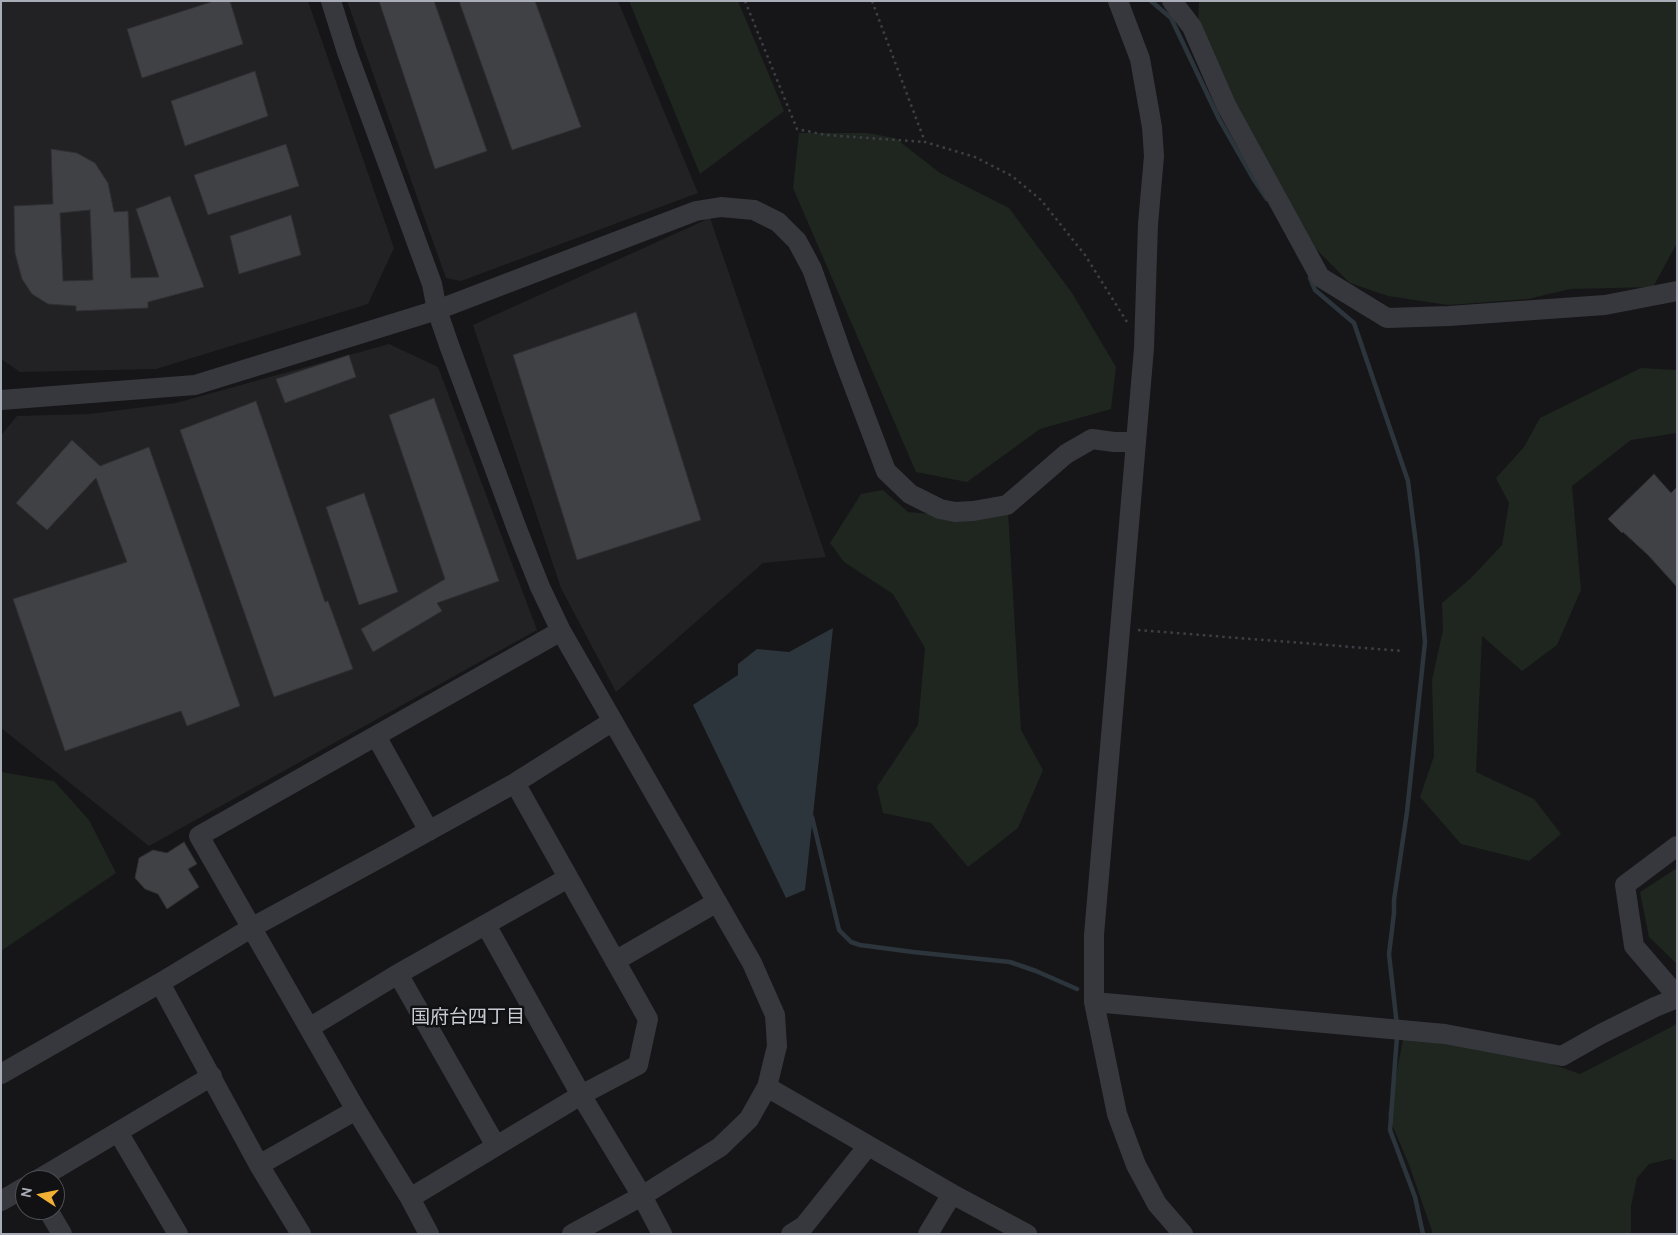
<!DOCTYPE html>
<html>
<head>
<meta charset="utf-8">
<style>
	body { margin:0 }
	#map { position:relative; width:1678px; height:1235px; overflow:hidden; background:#161618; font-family:Cabin,sans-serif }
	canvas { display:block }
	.frame { position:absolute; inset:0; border:2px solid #a8adb8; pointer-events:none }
	.north { position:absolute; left:15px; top:1170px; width:50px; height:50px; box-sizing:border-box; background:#111113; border:1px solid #4d4f55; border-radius:50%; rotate:281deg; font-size:14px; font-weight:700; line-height:20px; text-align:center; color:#a8adb8 }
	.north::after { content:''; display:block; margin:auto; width:18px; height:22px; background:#f2b134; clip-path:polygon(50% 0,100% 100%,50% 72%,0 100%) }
</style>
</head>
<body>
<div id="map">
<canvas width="1678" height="1235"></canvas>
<div class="frame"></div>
<div class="north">N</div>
</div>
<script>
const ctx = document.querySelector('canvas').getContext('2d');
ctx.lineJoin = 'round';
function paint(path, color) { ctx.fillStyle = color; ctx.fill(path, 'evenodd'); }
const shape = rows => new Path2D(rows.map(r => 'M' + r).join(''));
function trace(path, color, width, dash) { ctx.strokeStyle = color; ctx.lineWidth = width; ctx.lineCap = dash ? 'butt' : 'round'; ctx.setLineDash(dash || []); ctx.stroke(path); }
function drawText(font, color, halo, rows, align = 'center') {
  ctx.font = font + ' Cabin,"Noto Sans JP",sans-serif'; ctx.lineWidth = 5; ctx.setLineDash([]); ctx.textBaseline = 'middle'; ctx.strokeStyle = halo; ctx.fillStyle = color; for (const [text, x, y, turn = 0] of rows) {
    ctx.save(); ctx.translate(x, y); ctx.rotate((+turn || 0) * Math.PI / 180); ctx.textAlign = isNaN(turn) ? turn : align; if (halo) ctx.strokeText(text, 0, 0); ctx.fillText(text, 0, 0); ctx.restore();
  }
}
const built = shape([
	[1,1,308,1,394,248,368,304,156,369,20,372,1,359],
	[347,1,618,1,698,193,461,281,446,278],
	[710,218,826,557,763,563,616,692,561,588,473,325],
	[389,344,438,367,537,630,149,846,1,728,1,435,17,416,89,414,176,403]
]);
const green = shape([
	[629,1,738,1,784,111,700,174],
	[1199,1,1677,1,1677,243,1653,287,1570,289,1528,299,1448,305,1388,296,1350,283,1315,248,1198,38],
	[799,133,867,133,895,138,940,173,1009,208,1072,293,1116,367,1111,409,1040,429,967,482,916,472,793,188],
	[1641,368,1677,370,1677,433,1631,440,1572,486,1581,590,1557,645,1522,671,1482,636,1476,772,1534,799,1561,834,1529,861,1461,844,1420,797,1434,756,1432,680,1443,630,1442,603,1471,578,1502,545,1509,503,1496,478,1524,447,1540,418],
	[883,490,908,512,967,517,1008,512,1021,730,1043,770,1018,828,968,867,931,823,883,813,877,787,918,725,925,648,893,594,844,562,830,543,861,494],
	[1,772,54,781,89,820,116,873,1,951],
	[1677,868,1677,964,1649,937,1640,892],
	[1677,1024,1677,1161,1671,1159,1649,1164,1637,1178,1631,1206,1631,1234,1433,1234,1410,1167,1388,1115,1405,1030,1447,1027,1580,1074]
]);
const water = shape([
	[833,628,805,890,786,898,693,705,738,675,738,664,757,649,789,652]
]);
const stream = shape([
	[1151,1,1171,18,1219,119,1254,180,1267,199],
	[1310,278,1315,290,1354,323,1408,481,1417,552,1425,642,1407,812,1394,900,1394,913,1389,954,1397,1026],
	[812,817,839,930,851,942,860,945,913,952,1010,962,1036,971,1077,989],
	[1397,1036,1390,1130,1415,1197,1423,1234]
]);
const building = shape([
	[214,1,230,1,243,44,142,78,127,29,214,1],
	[379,1,434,1,487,151,435,169,379,1],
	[459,1,535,1,581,127,512,150,459,1],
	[255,71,268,116,185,146,171,101,255,71],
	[286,144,299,186,208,215,194,175,286,144],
	[51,149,77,153,95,163,108,183,114,212,128,211,131,278,159,277,136,209,170,196,204,287,148,302,148,308,76,311,76,306,48,304,32,294,22,279,15,253,14,206,53,204,51,149],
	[90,210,93,280,63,281,60,213,90,210],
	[291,215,301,255,239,274,230,236,291,215],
	[636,312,701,520,577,560,513,355,636,312],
	[349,355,356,377,285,403,276,379,349,355],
	[434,398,499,581,437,603,442,611,373,652,361,629,445,579,389,415,434,398],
	[256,401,325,602,328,601,353,669,274,697,180,430,256,401],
	[72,440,100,466,149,447,240,706,187,726,181,711,65,751,13,599,127,562,96,478,47,530,16,503,72,440],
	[1654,474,1671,493,1677,487,1677,587,1648,555,1623,532,1622,533,1608,519,1654,474],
	[364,493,398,592,359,605,326,507,364,493],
	[184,842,197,864,188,869,199,887,167,909,158,894,145,889,135,878,139,858,153,850,167,853,184,842]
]);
const path = shape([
	[745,1,797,129,826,135,925,142],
	[872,1,925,142,975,157,1012,176,1041,200,1085,255,1127,322],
	[1138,630,1403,651]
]);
const minor = shape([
	[331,1,347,52,432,284,437,310,449,345,517,529,540,587,561,631,752,963,775,1015,777,1046,767,1087,749,1119,720,1147,642,1196,572,1234],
	[1118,1,1140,59,1152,127,1154,156,1148,224,1144,348,1094,935,1094,1002,1117,1114,1136,1165,1157,1204,1183,1234],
	[1172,1,1192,27,1226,105,1320,277,1387,318,1449,316,1605,305,1677,291],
	[1,400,195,385,437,310,696,211,721,207,754,210,778,222,797,241,812,269,844,360,886,471,910,494,940,509,955,512,973,511,1007,505,1066,454,1092,439,1114,442,1136,442],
	[376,736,429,831],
	[1677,846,1625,885,1634,946,1677,996],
	[486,925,581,1095,642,1196,662,1234],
	[615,961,717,902],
	[398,974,496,1146],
	[160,983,259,1165,301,1234],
	[1094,1002,1445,1034,1562,1056,1601,1034,1655,1007,1677,998],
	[309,1028,398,974,568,878],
	[1,1074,160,983,251,928,387,854,515,783,613,721],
	[767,1087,952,1194,1027,1234],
	[118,1132,178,1234],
	[259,1165,356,1110],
	[37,1180,212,1076],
	[410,1198,581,1095,638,1065,648,1019,515,783],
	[1,1201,25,1187],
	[48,1210,62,1234],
	[429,1234,410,1198,356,1110,199,836,561,631],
	[791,1234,804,1226,868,1146],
	[928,1234,952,1194]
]);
const neighbourhoodNames = [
	["国府台四丁目",468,1017]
];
paint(built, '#222225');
paint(green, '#1e261f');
paint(water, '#2c353c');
trace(stream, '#2c353c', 4.5);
paint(building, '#404145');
trace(building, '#303034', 1);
trace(path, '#3d3f44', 2.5, [2.5, 4]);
trace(minor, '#37383d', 20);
drawText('19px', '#c9ccd4', '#111113', neighbourhoodNames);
</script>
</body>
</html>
